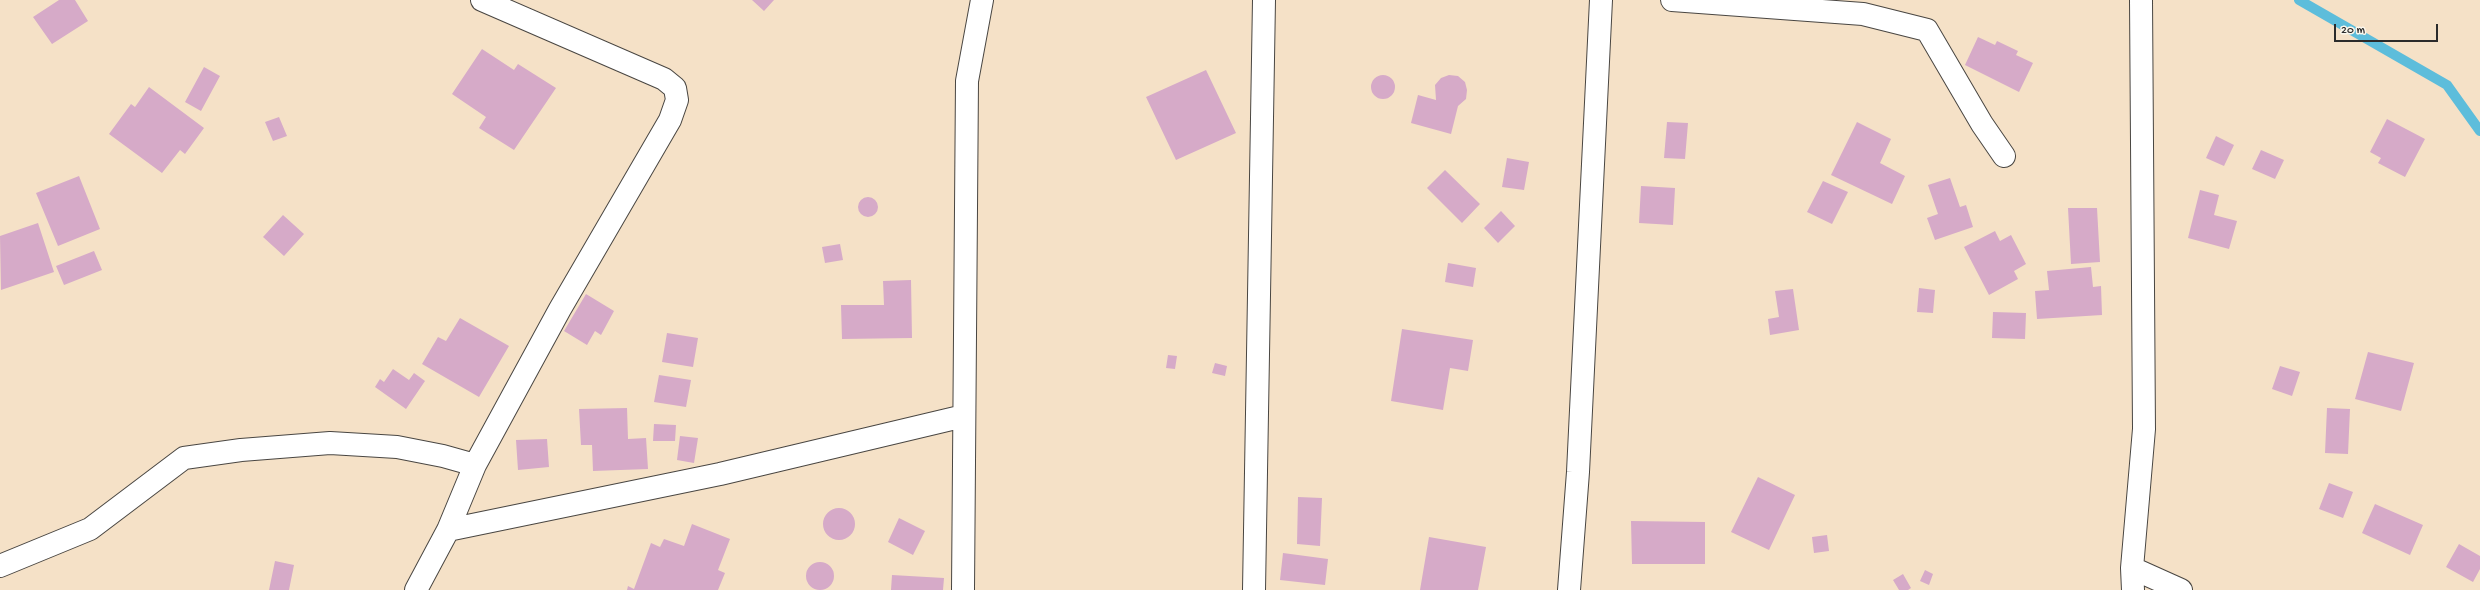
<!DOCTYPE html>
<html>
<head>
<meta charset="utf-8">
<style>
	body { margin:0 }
	#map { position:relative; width:2480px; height:590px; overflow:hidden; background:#f5e1c7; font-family:"Gochi Hand",sans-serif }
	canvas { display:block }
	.scale { position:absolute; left:2334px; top:24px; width:104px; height:18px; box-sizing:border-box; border:2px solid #2b2b2b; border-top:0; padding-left:5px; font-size:12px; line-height:14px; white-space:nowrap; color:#2b2b2b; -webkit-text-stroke:3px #fbf7ec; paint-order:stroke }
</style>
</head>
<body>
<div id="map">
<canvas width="2480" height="590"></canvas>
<div class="scale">20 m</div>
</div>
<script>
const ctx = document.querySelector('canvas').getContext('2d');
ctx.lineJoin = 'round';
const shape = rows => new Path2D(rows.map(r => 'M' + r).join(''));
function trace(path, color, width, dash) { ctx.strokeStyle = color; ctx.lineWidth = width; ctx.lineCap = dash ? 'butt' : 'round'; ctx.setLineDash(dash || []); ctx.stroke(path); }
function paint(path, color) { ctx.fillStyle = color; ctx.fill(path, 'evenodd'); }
const stream = shape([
	[2299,0,2447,85,2480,131]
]);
const building = shape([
	[59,0,75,0,88,21,52,44,33,17],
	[752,0,774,0,764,11],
	[1978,37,1995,45,1997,41,2018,51,2016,55,2033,63,2019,92,1965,65],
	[482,49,514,70,518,64,556,88,514,150,479,128,486,117,452,94],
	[204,67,220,76,201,111,185,102],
	[1206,70,1236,133,1176,160,1146,97],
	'1371 87a12 12 0 1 1 24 0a12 12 0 1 1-24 0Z',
	[1449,75,1458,76,1465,82,1467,90,1466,99,1458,106,1451,134,1411,123,1418,95,1436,100,1435,85,1441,78],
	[149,87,204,128,185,154,180,150,162,173,109,134,131,104,135,107],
	[279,117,287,136,273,141,265,122],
	[2387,119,2425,139,2405,177,2378,163,2381,158,2370,152],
	[1667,122,1688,123,1685,159,1664,158],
	[1857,122,1891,139,1880,163,1905,176,1892,204,1831,175],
	[2216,136,2234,145,2224,166,2206,158],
	[2261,150,2284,160,2275,179,2252,169],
	[1507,158,1529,162,1524,190,1502,187],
	[1445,170,1480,204,1462,223,1427,188],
	[79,176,100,229,58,246,36,193],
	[1950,178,1960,207,1966,205,1973,227,1935,240,1927,218,1938,214,1928,185],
	[1823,181,1848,192,1832,224,1807,212],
	[1641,186,1675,188,1673,225,1639,223],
	[2200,190,2219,195,2214,215,2237,221,2229,249,2188,238],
	'858 207a10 10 0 1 1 20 0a10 10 0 1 1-20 0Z',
	[2068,208,2097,208,2100,262,2071,264],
	[1501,211,1515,226,1498,243,1484,228],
	[283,215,304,234,284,256,263,237],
	[38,223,54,272,1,290,0,236],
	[1995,231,2000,241,2011,235,2026,264,2014,271,2018,279,1989,295,1964,247],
	[840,244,843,260,825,263,822,247],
	[94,251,102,270,64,285,56,266],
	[1448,263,1476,268,1473,287,1445,282],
	[2091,267,2093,287,2101,286,2102,315,2037,319,2035,291,2049,290,2047,271],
	[911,280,912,338,842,339,841,305,884,305,883,281],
	[1919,288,1935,290,1933,313,1917,312],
	[1793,289,1799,330,1770,335,1768,319,1779,317,1775,291],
	[586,294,614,311,601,335,595,331,587,345,564,331],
	[1993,312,2026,313,2025,339,1992,338],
	[460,318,509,346,479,397,422,364,438,337,446,341],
	[1402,329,1473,340,1468,371,1450,368,1443,410,1391,401],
	[667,333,698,338,693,367,662,362],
	[2368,352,2414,363,2401,411,2355,399],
	[1168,355,1177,356,1175,369,1166,368],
	[1215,363,1227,366,1225,376,1212,373],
	[2280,366,2300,372,2292,396,2272,389],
	[393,369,409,380,414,373,425,381,406,409,375,387,380,379,384,382],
	[659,375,691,380,686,407,654,402],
	[627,408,628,439,646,438,648,469,593,471,592,445,581,445,579,409],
	[2327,408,2350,409,2348,454,2325,453],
	[654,424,676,425,675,441,653,441],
	[680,436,698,438,694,463,677,460],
	[547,439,549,467,518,470,516,440],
	[1758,477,1795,495,1769,550,1731,532],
	[2329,483,2353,492,2343,518,2319,509],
	[1298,497,1322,498,1320,546,1297,544],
	[2375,504,2423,525,2410,555,2362,533],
	'823 524a16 16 0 1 1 32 0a16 16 0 1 1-32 0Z',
	[899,518,925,531,913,555,888,542],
	[1631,521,1705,522,1705,564,1632,564],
	[692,524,730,539,718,570,725,573,718,590,627,590,628,586,634,589,651,543,660,547,664,539,684,546],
	[1827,535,1829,551,1814,553,1812,537],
	[1429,537,1486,547,1478,590,1420,590],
	[2459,544,2480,556,2480,569,2473,582,2446,567],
	[1283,553,1328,559,1325,585,1280,580],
	[275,561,294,565,289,590,269,590],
	'806 576a14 14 0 1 1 28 0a14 14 0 1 1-28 0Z',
	[1925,570,1933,574,1929,585,1920,581],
	[1903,574,1911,588,1908,590,1899,590,1893,580],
	[892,575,944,578,943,590,891,590]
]);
const minor = shape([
	[1672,0,1863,14,1927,30,1982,124,2004,156],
	[448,530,720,474,964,416],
	[0,566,90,529,184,458,241,450,330,443,397,447,443,456,475,465],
	[2132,568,2181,590],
	[416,590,448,530,475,465,560,309,670,120,677,100,675,88,664,79,482,0],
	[963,590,967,81,982,0],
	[1254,590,1264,0],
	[1569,590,1578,472,1601,0],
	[2133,590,2132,568,2144,429,2141,0]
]);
trace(stream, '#5dbddb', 10);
paint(building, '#d6aac8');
trace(minor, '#494642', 24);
trace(minor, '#fff', 22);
</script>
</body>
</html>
